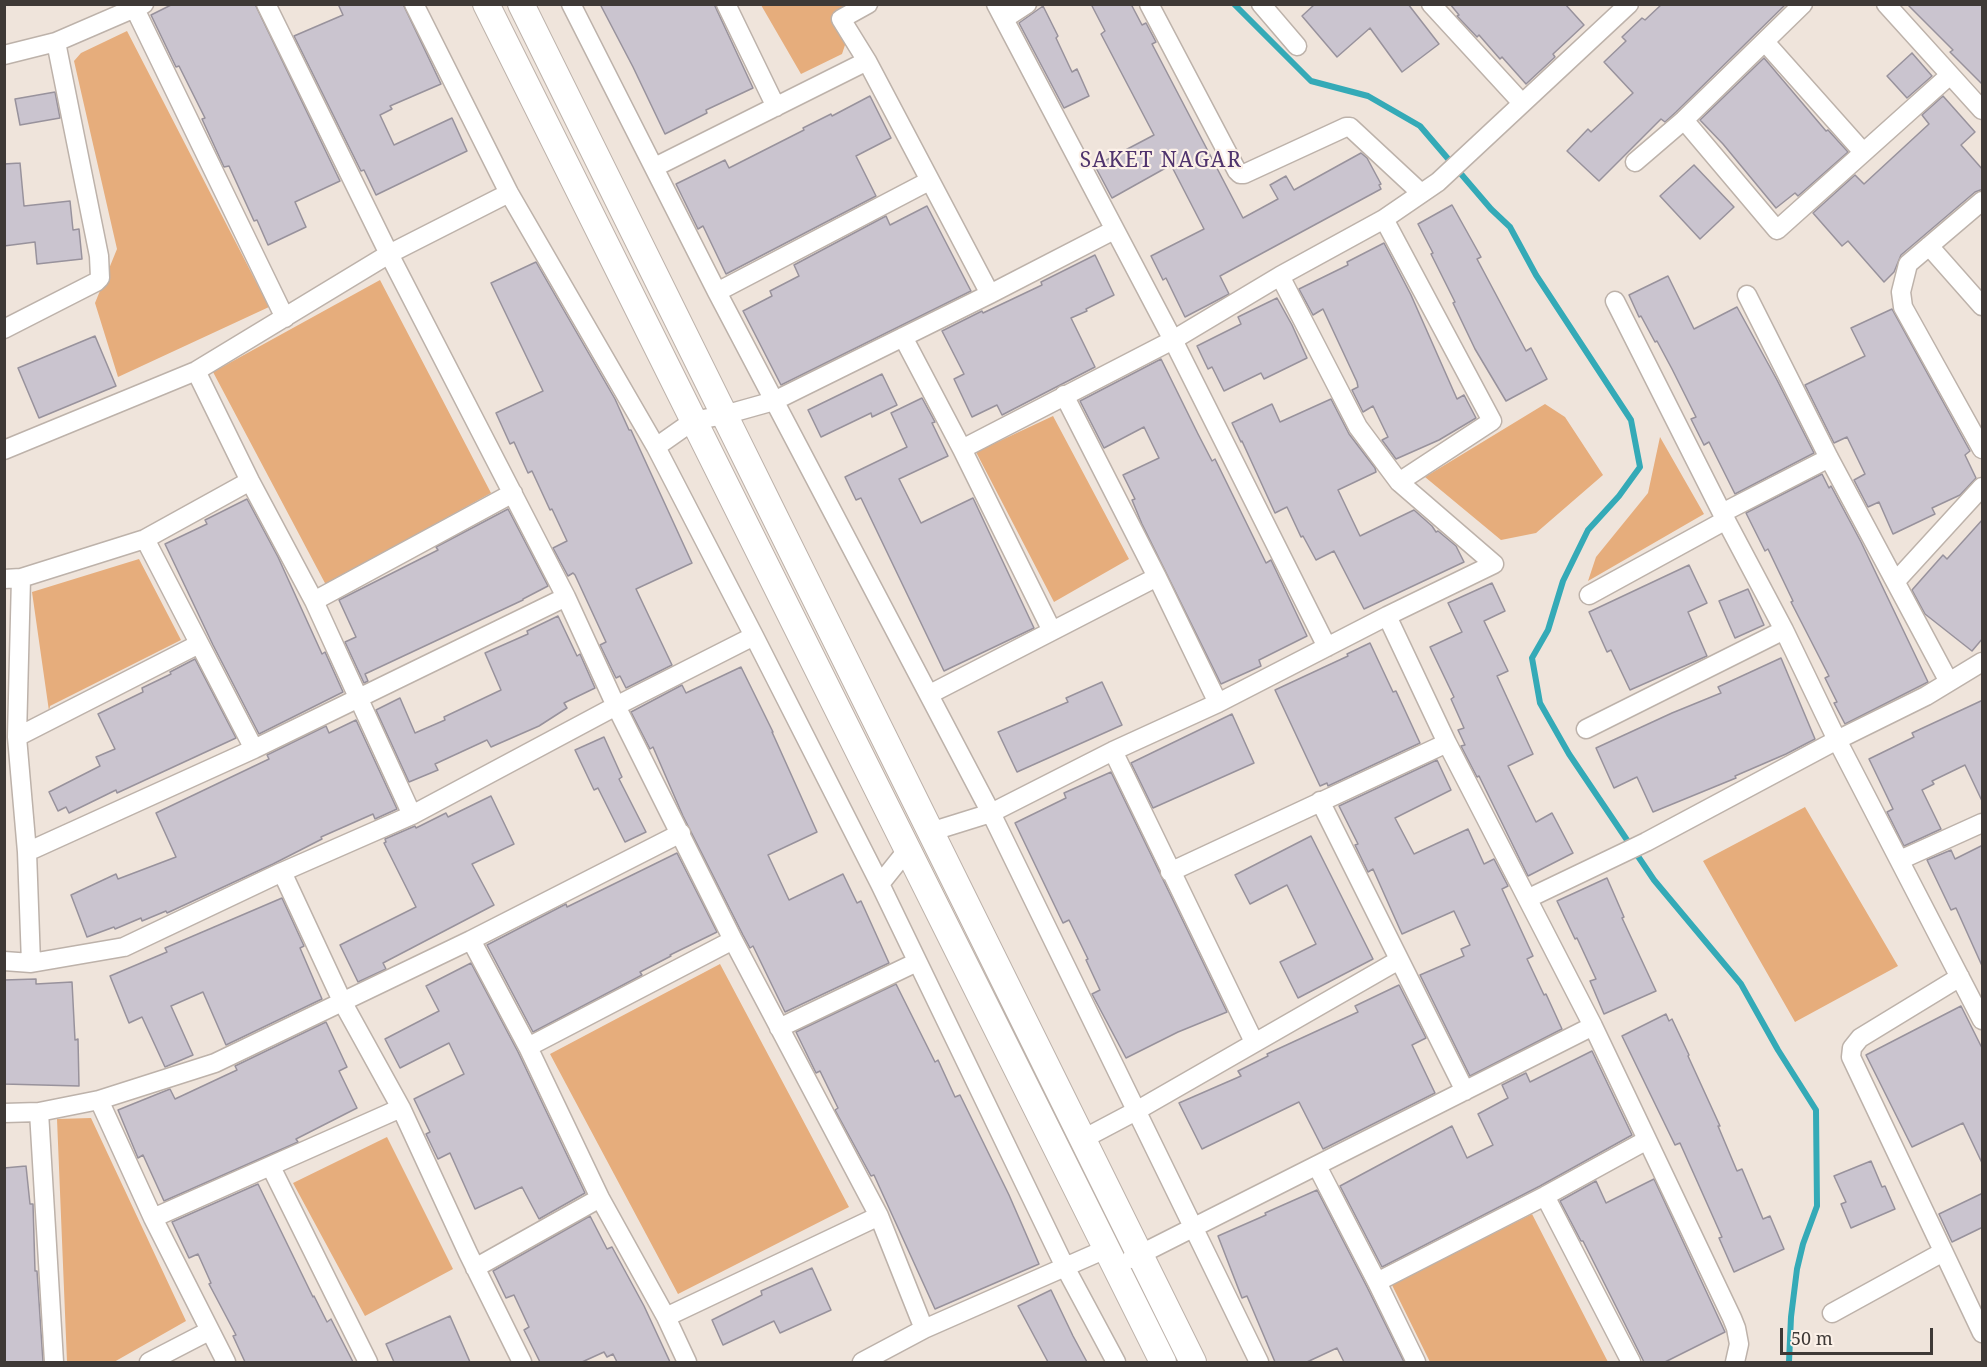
<!DOCTYPE html>
<html>
<head>
<meta charset="utf-8">
<style>
	body { margin:0 }
	#map { position:relative; width:1987px; height:1367px; overflow:hidden; background:#efe4db; font-family:"Noto Serif",serif }
	canvas { display:block }
	.frame { position:absolute; inset:0; border:6px solid #3e3936; pointer-events:none }
	.scale { position:absolute; left:1780px; top:1328px; width:153px; height:27px; box-sizing:border-box; border:3px solid #3e3936; border-top:0; padding-left:8px; font-size:18px; line-height:21px; white-space:nowrap; color:#3e3936; -webkit-text-stroke:4px #fcf1e8; paint-order:stroke }
</style>
</head>
<body>
<div id="map">
<canvas width="1987" height="1367"></canvas>
<div class="frame"></div>
<div class="scale">50 m</div>
</div>
<script>
const ctx = document.querySelector('canvas').getContext('2d');
ctx.lineJoin = 'round';
function paint(path, color) { ctx.fillStyle = color; ctx.fill(path, 'evenodd'); }
const shape = rows => new Path2D(rows.map(r => 'M' + r).join(''));
function trace(path, color, width, dash) { ctx.strokeStyle = color; ctx.lineWidth = width; ctx.lineCap = dash ? 'butt' : 'round'; ctx.setLineDash(dash || []); ctx.stroke(path); }
function drawText(font, color, halo, rows, align = 'center') {
  ctx.font = font + ' "Noto Serif",serif'; ctx.lineWidth = 4.5; ctx.setLineDash([]); ctx.textBaseline = 'middle'; ctx.strokeStyle = halo; ctx.fillStyle = color; for (const [text, x, y, turn = 0] of rows) {
    ctx.save(); ctx.translate(x, y); ctx.rotate((+turn || 0) * Math.PI / 180); ctx.textAlign = isNaN(turn) ? turn : align; if (halo) ctx.strokeText(text, 0, 0); ctx.fillText(text, 0, 0); ctx.restore();
  }
}
const green = shape([
	[761,5,876,5,854,18,842,54,801,74],
	[127,31,269,307,118,377,95,303,117,249,74,61,81,53],
	[380,280,491,493,326,585,213,372],
	[1545,404,1565,417,1603,475,1536,533,1501,540,1425,477],
	[1053,416,1129,559,1054,602,976,452],
	[1660,437,1704,514,1588,581,1596,557,1648,493],
	[139,559,181,640,50,706,49,711,32,592],
	[1805,807,1898,966,1795,1022,1703,861],
	[720,964,849,1207,678,1294,550,1054],
	[91,1118,186,1321,114,1362,67,1362,57,1119],
	[387,1137,453,1269,365,1316,293,1183],
	[1532,1214,1608,1362,1430,1362,1392,1285]
]);
const stream = shape([
	[1234,4,1311,81,1368,96,1420,126,1491,209,1510,227,1536,275,1631,420,1640,467,1619,496,1588,530,1563,581,1548,630,1532,658,1540,703,1569,754,1654,880,1741,984,1778,1050,1816,1110,1817,1206,1803,1244,1797,1269,1791,1317,1789,1362]
]);
const building = shape([
	[173,4,255,4,340,181,295,202,306,227,268,245,257,220,254,221,229,166,224,167,202,119,205,118,179,66,176,67,151,15,173,4],
	[338,4,403,4,441,84,390,106,392,109,380,115,394,145,452,118,467,151,376,195,364,170,361,171,294,36,343,15,338,4],
	[600,4,714,4,753,88,706,110,707,113,665,134,633,67,600,4],
	[1091,4,1131,4,1142,25,1146,23,1156,42,1152,44,1243,218,1278,199,1270,185,1286,176,1294,190,1361,153,1367,158,1381,184,1379,185,1381,189,1220,276,1229,294,1185,317,1166,278,1163,280,1151,256,1204,229,1171,165,1112,198,1095,166,1154,135,1101,34,1105,31,1091,4],
	[1315,4,1408,4,1439,44,1402,72,1370,28,1337,57,1302,16,1315,4],
	[1450,4,1565,4,1584,25,1553,54,1555,57,1526,84,1502,57,1500,59,1479,35,1477,37,1457,16,1459,15,1450,4],
	[1662,4,1786,4,1676,112,1665,122,1661,119,1599,181,1567,151,1588,129,1591,132,1633,93,1604,62,1626,41,1622,37,1642,18,1645,20,1662,4],
	[1907,4,1983,4,1983,85,1950,52,1953,50,1907,4],
	[1043,6,1058,36,1056,38,1072,72,1077,69,1089,96,1064,108,1019,23,1043,6],
	[1912,53,1932,76,1907,98,1887,76,1912,53],
	[1764,58,1826,131,1828,130,1848,152,1798,196,1795,193,1776,208,1723,144,1700,120,1764,58],
	[55,92,60,118,20,125,15,99,55,92],
	[870,96,891,138,856,156,876,196,726,274,703,226,698,229,676,184,725,160,729,168,804,130,803,128,831,114,832,116,870,96],
	[1943,96,1975,132,1961,145,1983,170,1983,189,1975,192,1901,255,1894,272,1884,282,1848,241,1842,246,1813,213,1855,175,1864,184,1929,124,1922,115,1943,96],
	[20,163,24,206,70,201,73,230,79,229,82,259,37,264,35,242,4,246,4,164,20,163],
	[1694,165,1734,207,1700,239,1660,196,1694,165],
	[1452,205,1481,257,1477,259,1526,351,1531,348,1547,379,1506,401,1475,349,1453,303,1455,302,1431,254,1433,253,1418,224,1452,205],
	[927,206,971,291,781,385,743,311,772,296,770,291,799,276,794,265,886,216,890,225,927,206],
	[1384,243,1411,295,1457,399,1464,395,1476,418,1439,440,1396,459,1382,440,1388,437,1373,406,1363,412,1352,390,1358,387,1357,382,1323,309,1313,315,1299,289,1348,265,1347,262,1384,243],
	[1095,255,1114,295,1086,309,1087,311,1071,318,1095,367,1002,415,997,405,972,417,954,379,964,374,942,331,982,311,983,313,1042,285,1041,282,1095,255],
	[536,262,615,399,629,430,631,430,692,563,636,589,672,665,626,688,620,676,616,678,600,645,606,642,575,575,573,573,568,576,553,548,567,541,552,509,550,510,532,471,528,473,514,442,510,444,496,413,543,391,491,283,536,262],
	[1668,276,1694,329,1737,307,1777,380,1814,453,1812,454,1735,494,1709,442,1704,445,1691,419,1696,417,1672,369,1657,341,1655,342,1641,316,1639,317,1629,295,1668,276],
	[1277,298,1292,325,1307,358,1264,379,1261,373,1224,391,1212,367,1208,369,1197,346,1241,324,1238,317,1277,298],
	[1892,309,1970,451,1965,455,1976,478,1960,495,1932,508,1935,514,1893,534,1879,502,1868,507,1854,480,1865,474,1847,437,1834,443,1805,385,1865,356,1851,328,1892,309],
	[95,336,116,386,39,418,18,368,95,336],
	[1161,359,1198,434,1212,461,1215,459,1266,563,1271,560,1307,636,1259,660,1261,666,1221,684,1142,524,1132,500,1135,499,1123,475,1159,458,1144,427,1104,448,1080,401,1161,359],
	[882,374,897,405,872,417,871,413,821,437,808,410,882,374],
	[922,398,935,422,932,423,948,456,899,479,921,523,973,498,1034,628,944,671,861,498,856,500,845,477,907,447,891,413,922,398],
	[1331,399,1349,434,1375,468,1376,472,1338,490,1360,536,1414,510,1432,526,1436,532,1438,531,1456,546,1464,562,1364,609,1334,551,1316,560,1303,536,1301,537,1287,507,1275,513,1242,441,1241,442,1232,423,1272,404,1280,422,1331,399],
	[1822,474,1829,488,1831,486,1861,542,1928,682,1845,724,1834,703,1837,702,1825,678,1829,676,1791,602,1793,601,1768,549,1765,551,1746,513,1822,474],
	[247,499,278,557,322,654,325,652,343,692,259,734,213,645,165,544,207,524,205,520,247,499],
	[508,509,548,586,523,599,523,600,365,674,368,681,364,683,345,642,356,637,339,600,438,550,436,547,508,509],
	[1983,519,1983,638,1972,651,1925,614,1912,590,1943,555,1947,559,1983,519],
	[1689,565,1707,603,1688,612,1707,656,1630,690,1611,650,1607,652,1589,612,1689,565],
	[1492,583,1505,611,1484,621,1508,671,1497,676,1533,754,1508,766,1536,822,1552,813,1573,853,1528,876,1479,776,1477,777,1461,746,1465,745,1458,730,1464,728,1451,699,1454,697,1430,647,1462,632,1448,603,1492,583],
	[1748,589,1764,625,1735,638,1719,601,1748,589],
	[558,616,577,656,580,654,595,688,564,703,567,708,539,726,491,747,487,740,435,764,438,770,409,782,376,710,400,698,415,733,445,720,444,717,501,690,485,653,528,634,527,631,558,616],
	[1370,643,1393,692,1396,691,1420,743,1328,786,1327,783,1320,786,1275,690,1348,656,1347,654,1370,643],
	[1781,658,1815,739,1786,754,1735,776,1736,778,1653,812,1637,777,1614,788,1596,748,1672,713,1721,693,1718,687,1781,658],
	[195,659,236,738,117,793,116,790,69,813,66,807,58,811,49,792,100,766,96,757,115,749,98,714,143,692,142,688,171,674,170,672,195,659],
	[741,667,773,732,772,732,817,832,768,855,789,900,843,874,857,903,861,901,889,963,785,1012,753,946,750,948,743,935,683,816,653,747,650,749,631,712,682,685,686,693,741,667],
	[1102,682,1122,725,1017,772,998,732,1068,702,1066,698,1102,682],
	[1983,700,1983,803,1965,765,1932,781,1934,784,1922,790,1941,829,1904,846,1887,812,1893,809,1869,759,1914,737,1912,733,1983,700],
	[1232,714,1254,763,1153,808,1131,763,1232,714],
	[356,720,397,809,375,819,373,814,321,837,322,839,273,864,167,913,166,911,142,921,141,918,115,929,114,927,87,937,71,895,116,874,118,879,176,857,156,813,269,759,267,755,326,726,329,733,356,720],
	[604,737,622,777,619,779,646,832,625,842,598,788,594,790,575,750,604,737],
	[1437,760,1451,790,1395,818,1414,854,1468,829,1484,864,1494,859,1508,886,1502,889,1533,956,1527,959,1544,995,1546,994,1562,1029,1470,1076,1420,975,1464,956,1461,949,1470,945,1454,911,1402,934,1373,869,1368,872,1355,845,1358,844,1339,806,1437,760],
	[1111,772,1227,1012,1178,1032,1126,1058,1092,994,1100,990,1086,960,1088,959,1069,920,1063,923,1015,823,1066,798,1064,793,1111,772],
	[491,796,514,844,472,864,494,905,383,963,386,969,358,982,340,945,416,907,384,843,386,842,385,839,415,826,416,828,446,813,448,817,491,796],
	[1311,836,1373,959,1298,998,1280,962,1316,944,1287,885,1250,904,1235,875,1311,836],
	[1983,845,1983,968,1956,908,1951,910,1927,860,1951,850,1955,859,1983,845],
	[677,853,717,932,670,955,671,956,640,972,642,975,533,1032,487,945,566,904,567,907,677,853],
	[1607,878,1624,917,1622,918,1656,991,1604,1014,1590,981,1596,979,1577,938,1575,939,1557,901,1607,878],
	[282,898,304,946,300,948,322,999,226,1045,203,992,171,1006,193,1055,165,1067,142,1017,129,1023,110,976,167,952,165,948,282,898],
	[471,963,518,1052,585,1193,539,1219,522,1187,475,1209,450,1153,438,1159,426,1134,430,1132,414,1099,464,1074,449,1043,400,1068,385,1039,439,1011,426,986,471,963],
	[36,979,36,984,72,982,75,1040,78,1039,79,1086,4,1084,4,980,36,979],
	[896,984,935,1062,938,1060,955,1097,960,1095,1009,1195,1039,1264,935,1309,874,1175,871,1176,835,1110,838,1108,820,1071,816,1073,796,1032,896,984],
	[1399,985,1426,1038,1412,1045,1435,1093,1323,1149,1299,1102,1202,1149,1179,1103,1241,1076,1238,1071,1268,1056,1267,1054,1358,1012,1355,1006,1399,985],
	[1961,1006,1983,1050,1983,1165,1963,1123,1912,1147,1866,1055,1961,1006],
	[1666,1014,1669,1021,1672,1019,1689,1055,1688,1056,1720,1126,1718,1126,1737,1171,1742,1169,1763,1219,1770,1216,1784,1249,1734,1272,1719,1238,1722,1237,1680,1143,1675,1145,1622,1036,1666,1014],
	[326,1022,347,1067,339,1071,357,1108,296,1139,298,1142,164,1201,143,1155,138,1158,118,1110,170,1089,175,1099,237,1070,235,1066,326,1022],
	[1592,1051,1632,1135,1540,1186,1382,1267,1340,1186,1452,1126,1467,1158,1493,1145,1478,1114,1508,1098,1502,1085,1526,1073,1530,1082,1592,1051],
	[1871,1161,1882,1187,1885,1186,1895,1209,1851,1228,1841,1204,1846,1202,1834,1176,1871,1161],
	[26,1166,30,1204,33,1204,35,1271,37,1271,43,1362,4,1362,4,1168,26,1166],
	[1654,1179,1725,1332,1665,1362,1644,1362,1583,1241,1581,1241,1560,1201,1596,1181,1606,1203,1654,1179],
	[258,1184,313,1297,314,1296,327,1322,331,1319,353,1362,245,1362,233,1336,236,1335,209,1284,211,1283,198,1254,189,1258,172,1222,258,1184],
	[1317,1190,1367,1287,1404,1362,1344,1362,1337,1348,1307,1362,1275,1362,1247,1296,1242,1298,1218,1236,1266,1215,1265,1213,1317,1190],
	[1983,1193,1983,1227,1952,1242,1939,1214,1983,1193],
	[590,1216,607,1249,612,1247,644,1306,670,1362,617,1362,613,1354,607,1357,604,1352,582,1362,540,1362,524,1330,529,1327,514,1295,506,1298,493,1271,590,1216],
	[812,1268,831,1310,780,1333,774,1321,723,1345,712,1320,762,1295,761,1291,812,1268],
	[1051,1290,1073,1336,1087,1362,1048,1362,1018,1306,1051,1290],
	[450,1316,470,1362,394,1362,386,1344,450,1316]
]);
const street = shape([
	[266,4,389,254,566,597,616,706,733,940,879,1216,924,1329],
	[414,4,509,193,656,447,754,636,880,884,1065,1267,1116,1362],
	[571,4,717,292,991,813,1259,1362],
	[726,4,776,107],
	[868,4,841,19,867,61,990,294],
	[996,4,1173,340,1327,647],
	[1149,4,1237,171,1240,174,1244,174,1346,127,1350,127,1421,193],
	[1261,4,1297,46],
	[1431,4,1522,103],
	[1886,4,1982,110],
	[135,9,285,318],
	[1004,19,1027,4],
	[1765,42,1863,152],
	[4,55,56,42,144,4],
	[1684,120,1777,230,1950,75],
	[1635,162,1684,120,1803,4],
	[655,167,867,61],
	[1982,201,1908,264,1901,292,1903,307,1982,449],
	[1384,219,1492,421,1399,482],
	[1929,246,1982,306],
	[717,292,929,181],
	[1747,295,1829,458,1949,682],
	[1615,301,1722,513,1784,630,1837,740,1982,1020],
	[4,329,96,282,100,278,99,256,56,42],
	[903,337,962,449,1052,631],
	[196,371,250,481,314,601,412,815],
	[1064,395,1157,577,1218,703],
	[656,447,693,421,724,415,774,401,990,294,1114,230],
	[962,449,1173,340,1280,276,1384,219,1438,182,1629,4],
	[4,450,196,371,389,254,509,193],
	[1722,513,1829,458],
	[145,539,254,749],
	[21,578,17,737,27,852,31,963],
	[4,579,21,578,145,539,250,481],
	[1896,581,1982,487],
	[1589,595,1726,520],
	[314,601,513,493],
	[1387,616,1447,743,1593,1026,1732,1318,1736,1328,1739,1344,1735,1362],
	[930,694,1157,577],
	[1586,729,1784,630],
	[17,737,199,644],
	[1113,751,1254,1042],
	[1320,801,1465,1091],
	[930,832,991,813,1113,751,1218,703,1387,616,1494,564,1399,482,1358,427,1280,276],
	[27,852,254,749,566,597],
	[1900,860,1982,823],
	[282,872,343,1003,401,1108,468,1253,522,1362],
	[1170,872,1447,743],
	[880,884,908,849],
	[1529,898,1646,842,1837,740,1926,696,1982,662],
	[471,940,528,1047,600,1198,666,1317,687,1362],
	[4,961,31,963,124,947,282,872,412,815,616,706,754,636],
	[1960,977,1860,1038,1852,1048,1851,1057,1982,1333],
	[779,1028,917,962],
	[528,1047,733,940],
	[99,1100,153,1218,226,1362],
	[39,1112,54,1362],
	[4,1113,39,1112,99,1100,215,1063,471,940,681,833],
	[1083,1139,1136,1111,1399,960],
	[1317,1166,1377,1282,1416,1362],
	[271,1167,368,1362],
	[1545,1196,1631,1362],
	[153,1218,401,1108],
	[1131,1259,1593,1026],
	[475,1268,600,1198],
	[1377,1282,1545,1196,1647,1140],
	[1832,1313,1943,1252],
	[666,1317,879,1216],
	[149,1362,209,1331],
	[862,1362,924,1329,1106,1249]
]);
const secondary = shape([
	[486,4,1163,1362],
	[521,4,1193,1362]
]);
const neighbourhoodNames = [
	["SAKET NAGAR",1161,161]
];
paint(green, '#e6ad7c');
trace(stream, '#34aab7', 6);
paint(building, '#cac4cf');
trace(building, '#98929c', 1.5);
trace(street, '#bdb2aa', 21);
trace(secondary, '#bdb2aa', 28);
trace(street, '#fff', 18);
trace(secondary, '#fff', 26);
ctx.letterSpacing = '1.5px';
drawText('21px', '#4f336d', '#fcf1e8', neighbourhoodNames);
ctx.letterSpacing = '0px';
</script>
</body>
</html>
